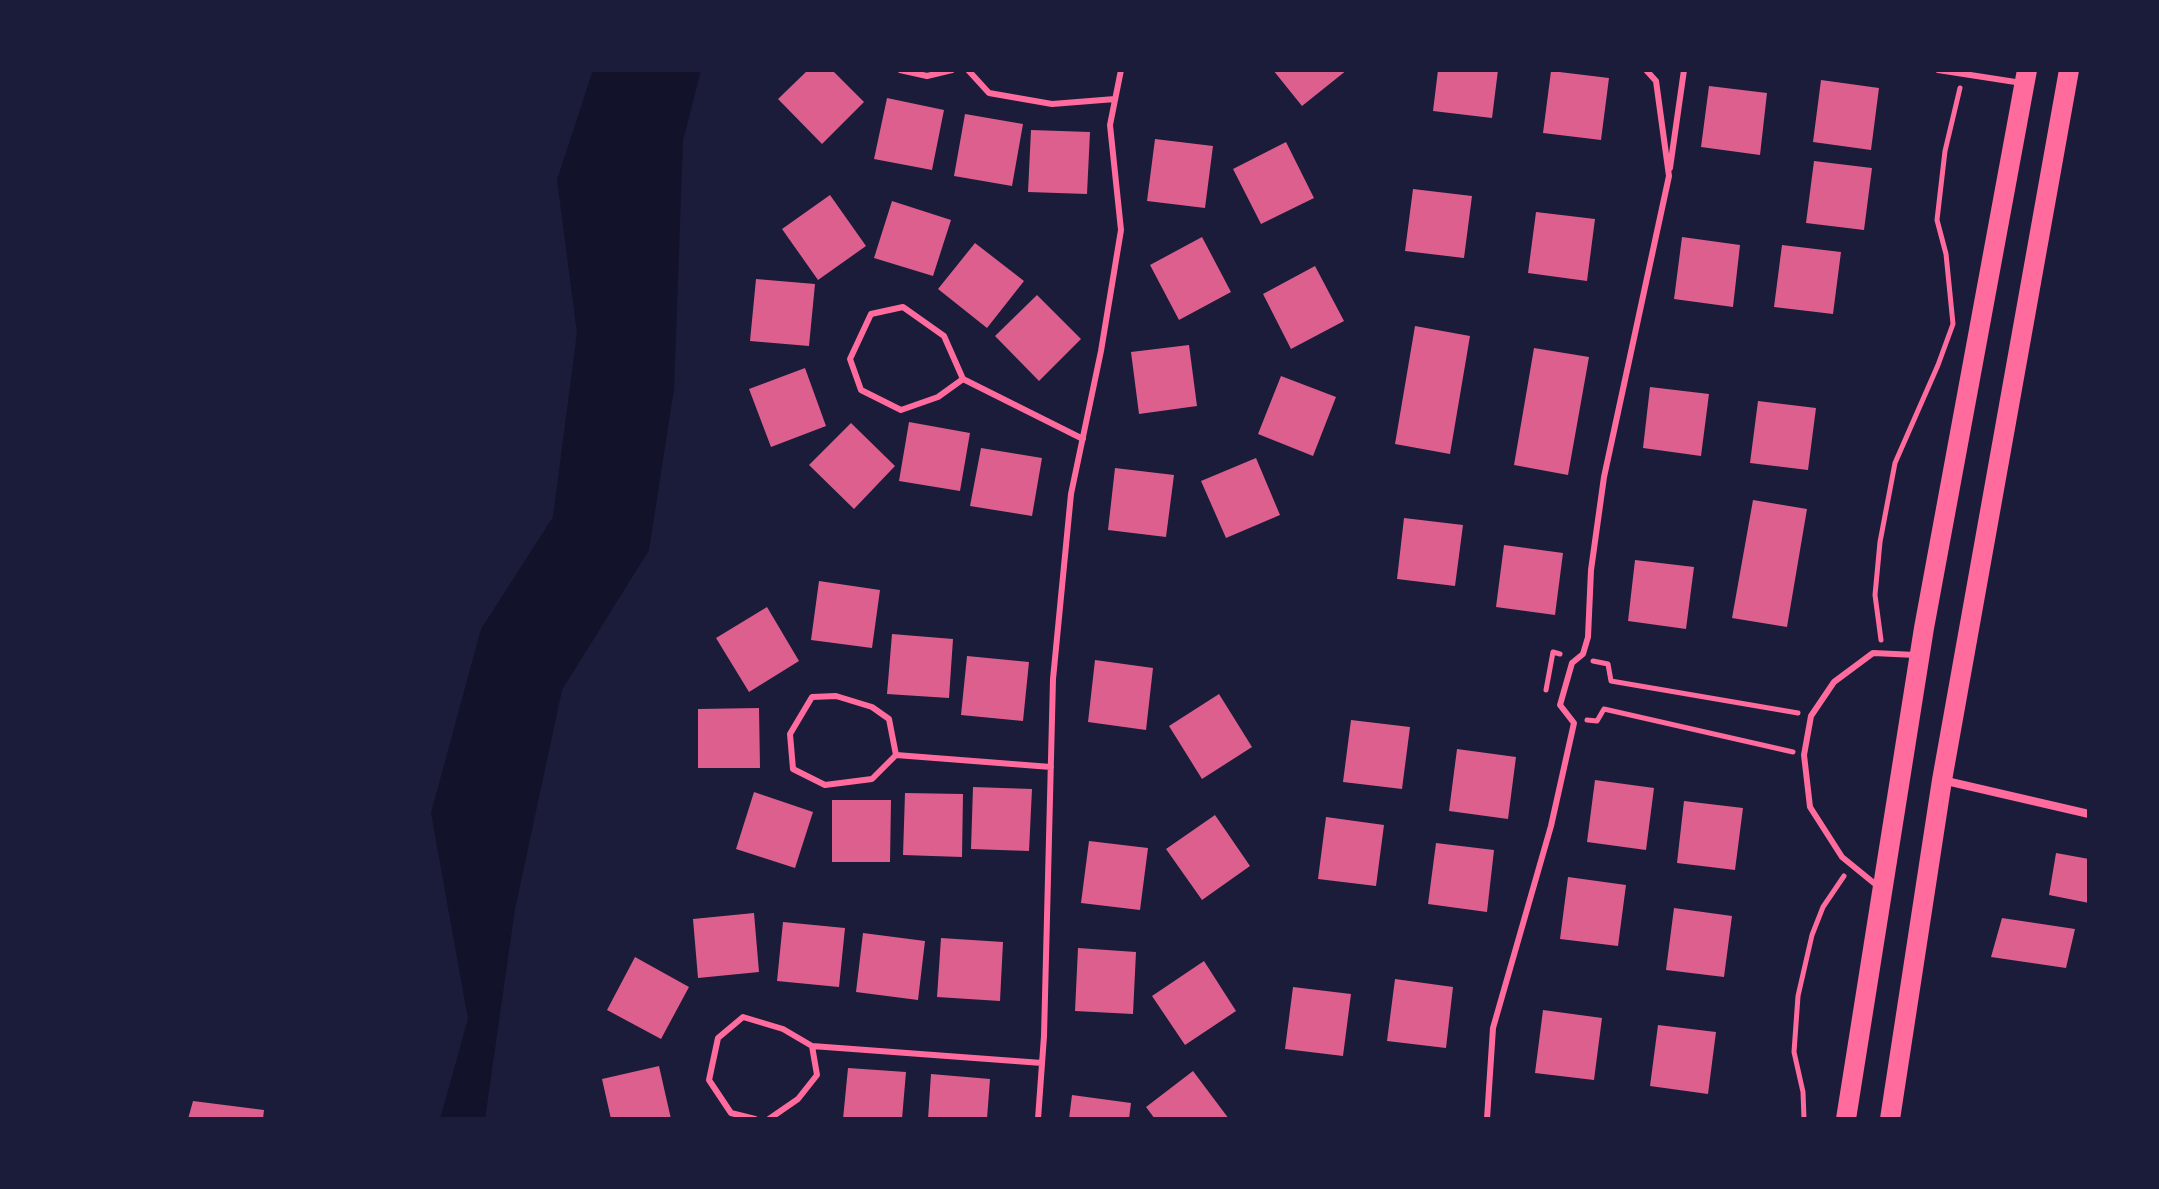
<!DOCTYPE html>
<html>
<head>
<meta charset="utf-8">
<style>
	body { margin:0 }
	#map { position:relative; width:2159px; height:1189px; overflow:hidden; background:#1b1b3a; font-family:Overpass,sans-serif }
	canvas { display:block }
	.frame { position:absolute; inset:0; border:72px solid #1b1b3a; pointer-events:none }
</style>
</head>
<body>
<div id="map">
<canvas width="2159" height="1189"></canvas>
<div class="frame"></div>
</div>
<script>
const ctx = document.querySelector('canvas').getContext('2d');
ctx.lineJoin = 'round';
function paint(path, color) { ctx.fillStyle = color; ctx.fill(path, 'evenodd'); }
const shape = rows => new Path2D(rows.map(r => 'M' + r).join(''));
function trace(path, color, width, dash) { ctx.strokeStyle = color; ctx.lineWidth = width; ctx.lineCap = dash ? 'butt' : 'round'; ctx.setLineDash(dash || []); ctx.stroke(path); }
const water = shape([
	[593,70,701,70,683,141,674,389,649,550,562,690,515,909,485,1119,440,1119,468,1019,431,813,481,629,553,517,577,333,557,180]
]);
const building = shape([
	[808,70,832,70,864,102,822,144,778,99],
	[1273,70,1347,70,1302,106],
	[1438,70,1498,70,1492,118,1433,111],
	[1551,71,1609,78,1601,140,1543,133],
	[1821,80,1879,88,1871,150,1813,142],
	[1709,86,1767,93,1760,155,1701,147],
	[887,98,944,110,932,170,874,159],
	[965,114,1023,124,1012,186,954,176],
	[1031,130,1090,132,1087,194,1028,192],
	[1155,139,1213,146,1205,208,1147,201],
	[1286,142,1314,198,1261,224,1233,169],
	[1814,161,1872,168,1864,230,1806,223],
	[1413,189,1472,196,1464,258,1405,251],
	[830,195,866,246,818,280,782,229],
	[892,201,951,220,933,276,874,258],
	[1536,212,1595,219,1587,281,1528,273],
	[1202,237,1231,292,1179,320,1150,265],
	[1682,237,1740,245,1733,307,1674,299],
	[975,243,1024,281,987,328,938,289],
	[1782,245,1841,252,1833,314,1774,307],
	[1315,266,1344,321,1291,349,1263,294],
	[756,279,815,284,809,346,750,341],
	[1037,295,1081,339,1039,381,995,336],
	[1415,326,1470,336,1450,454,1395,444],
	[1189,345,1197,406,1139,414,1131,352],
	[1534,348,1589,357,1568,475,1514,465],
	[805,368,826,426,771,447,749,389],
	[1281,376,1336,397,1313,456,1258,434],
	[1650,387,1709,394,1701,456,1643,448],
	[1758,401,1816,408,1808,470,1750,463],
	[909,422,970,433,960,491,899,481],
	[851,423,895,466,854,509,809,465],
	[981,448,1042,458,1032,516,970,506],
	[1256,458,1280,515,1226,538,1201,481],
	[1115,468,1174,475,1166,537,1108,530],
	[1753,500,1807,509,1787,627,1732,618],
	[1404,518,1463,525,1455,586,1397,579],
	[1504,545,1563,553,1555,615,1496,607],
	[1635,560,1694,567,1686,629,1628,621],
	[819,581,880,590,872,648,811,640],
	[767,607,799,661,749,692,716,638],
	[892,634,953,639,949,698,887,694],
	[967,656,1029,662,1023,721,961,715],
	[1095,660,1153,668,1146,730,1088,722],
	[1219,694,1252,747,1202,779,1169,726],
	[759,708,760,768,698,768,698,709],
	[1351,720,1410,727,1402,789,1343,782],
	[1457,749,1516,757,1508,819,1449,811],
	[1595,780,1654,788,1646,850,1587,842],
	[973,787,1032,789,1029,851,971,849],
	[754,792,813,812,795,868,736,849],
	[905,793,963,794,962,857,903,855],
	[832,800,891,800,890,862,832,862],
	[1684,801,1743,808,1735,870,1677,863],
	[1215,815,1250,866,1202,900,1166,849],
	[1326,817,1384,825,1376,886,1318,879],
	[1089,841,1148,848,1140,910,1081,903],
	[1436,843,1494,850,1487,912,1428,904],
	[2056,853,2089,859,2089,903,2049,895],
	[1568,877,1626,885,1618,946,1560,939],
	[1674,908,1732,916,1724,977,1666,970],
	[754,913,759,972,698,978,693,919],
	[2002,918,2075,929,2066,968,1991,957],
	[783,922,845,928,839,987,777,981],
	[863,933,925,941,918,1000,856,992],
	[941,938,1003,942,1000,1001,937,997],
	[1078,948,1136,952,1133,1014,1075,1011],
	[635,957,689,987,661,1039,607,1010],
	[1204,961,1236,1011,1185,1045,1152,996],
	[1395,979,1453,987,1446,1048,1387,1041],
	[1293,987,1351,994,1343,1056,1285,1049],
	[1543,1010,1602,1018,1594,1080,1535,1073],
	[1658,1025,1716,1032,1708,1094,1650,1086],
	[659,1066,671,1119,611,1119,602,1079],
	[848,1068,906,1072,902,1119,843,1119],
	[1193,1071,1229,1119,1155,1119,1146,1107],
	[931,1074,990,1079,987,1119,928,1119],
	[1072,1095,1131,1103,1129,1119,1069,1119],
	[193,1101,264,1110,263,1119,188,1119]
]);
const path = shape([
	[1881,640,1875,595,1880,542,1895,463,1938,365,1953,324,1946,254,1937,220,1945,151,1960,88],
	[1593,661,1608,664,1611,681,1798,713],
	[1546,690,1553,652,1560,654],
	[1587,720,1597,721,1604,709,1793,752],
	[1804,1119,1803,1092,1794,1052,1798,996,1812,935,1823,907,1844,876]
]);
const service = shape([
	[900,70,927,76,952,70],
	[968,70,989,93,1052,104,1115,99],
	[1938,70,2022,83],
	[1670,168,1684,70],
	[963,379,938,397,901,410,861,390,850,359,871,314,903,307,944,336,963,379,1083,439],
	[896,755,889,719,872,707,836,696,812,697,790,734,793,769,825,785,872,779,896,755,1051,767],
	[1880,888,1842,857,1810,807,1804,755,1811,716,1834,682,1873,653,1916,655],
	[755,1119,731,1113,709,1080,718,1038,743,1017,783,1029,812,1046,1042,1063],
	[769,1119,798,1099,817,1075,812,1046],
	[1038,1119,1044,1036,1053,679,1071,494,1101,351,1121,230,1110,125,1121,70],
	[1487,1119,1493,1028,1551,826,1574,723,1560,705,1572,663,1583,654,1588,637,1591,570,1604,477,1669,176,1656,81,1646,70]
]);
const minor = shape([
	[1942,780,2089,814]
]);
const primary = shape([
	[1846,1119,1924,628,2027,70],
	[1890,1119,1942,780,2069,70]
]);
paint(water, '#12122b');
paint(building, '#dd5f8e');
trace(path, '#ff6b9d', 5);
trace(service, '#ff6b9d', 6);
trace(minor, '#ff6b9d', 8);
trace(primary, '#ff6b9d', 20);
</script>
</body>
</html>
